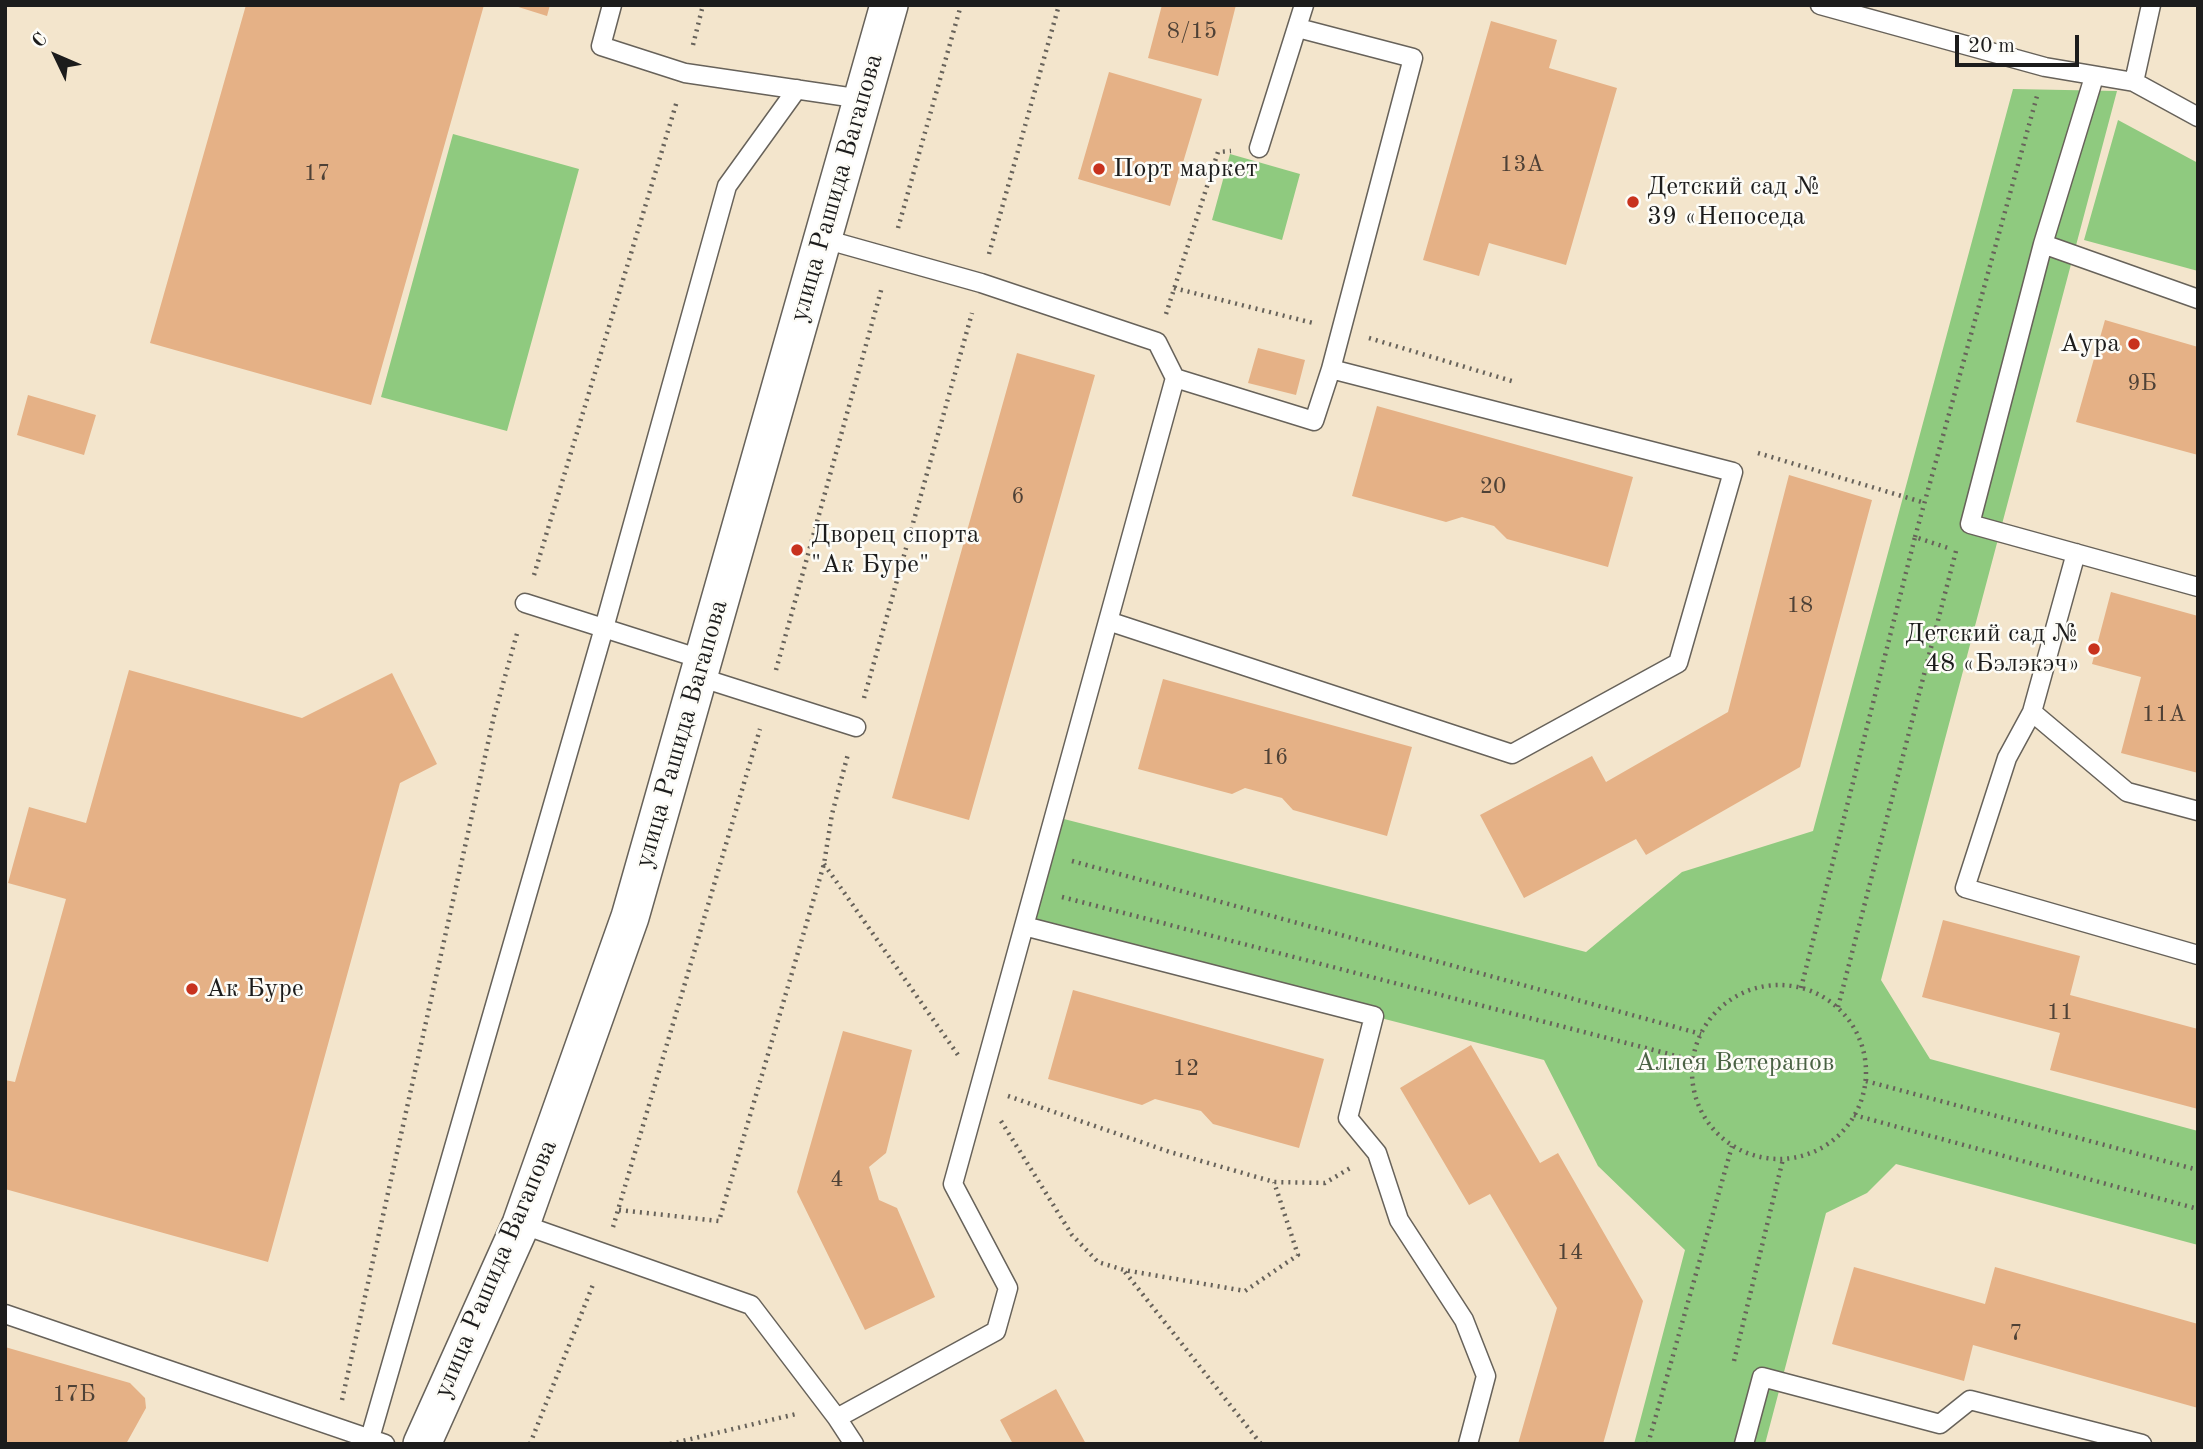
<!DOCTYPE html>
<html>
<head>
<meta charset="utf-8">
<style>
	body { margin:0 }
	#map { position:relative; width:2203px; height:1449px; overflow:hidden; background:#f3e5cc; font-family:"Old Standard TT",serif }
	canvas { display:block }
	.frame { position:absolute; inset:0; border:7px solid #1c1c1c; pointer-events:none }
	.north { position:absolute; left:21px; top:21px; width:70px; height:70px; -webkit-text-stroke:5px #fdfcf7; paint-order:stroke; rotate:314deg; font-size:19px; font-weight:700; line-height:28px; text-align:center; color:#1c1c1c }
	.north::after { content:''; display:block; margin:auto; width:24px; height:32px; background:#1c1c1c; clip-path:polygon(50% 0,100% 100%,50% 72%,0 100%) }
	.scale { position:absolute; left:1955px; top:35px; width:124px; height:32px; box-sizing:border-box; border:4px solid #1c1c1c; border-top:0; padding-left:9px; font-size:21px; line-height:24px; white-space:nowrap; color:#1c1c1c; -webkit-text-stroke:5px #fdfcf7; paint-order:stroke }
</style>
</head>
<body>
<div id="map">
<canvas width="2203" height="1449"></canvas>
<div class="frame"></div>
<div class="north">С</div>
<div class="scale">20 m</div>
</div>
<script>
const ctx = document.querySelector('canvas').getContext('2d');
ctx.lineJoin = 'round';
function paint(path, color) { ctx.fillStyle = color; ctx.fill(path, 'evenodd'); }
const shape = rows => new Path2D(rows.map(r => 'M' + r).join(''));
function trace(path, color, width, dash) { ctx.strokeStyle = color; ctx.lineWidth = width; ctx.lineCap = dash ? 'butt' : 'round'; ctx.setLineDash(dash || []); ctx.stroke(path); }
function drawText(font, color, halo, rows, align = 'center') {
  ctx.font = font + ' "Old Standard TT",serif'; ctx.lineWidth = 5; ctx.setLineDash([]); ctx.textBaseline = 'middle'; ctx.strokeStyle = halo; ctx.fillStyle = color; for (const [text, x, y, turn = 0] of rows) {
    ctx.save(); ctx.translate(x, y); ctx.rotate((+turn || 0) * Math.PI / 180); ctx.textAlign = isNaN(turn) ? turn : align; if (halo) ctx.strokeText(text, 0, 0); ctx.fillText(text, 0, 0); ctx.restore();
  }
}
const green = shape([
	[2013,89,2117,91,1881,980,1930,1059,2198,1131,2198,1245,1896,1164,1867,1193,1826,1213,1765,1444,1634,1444,1685,1250,1598,1166,1544,1060,1027,927,1056,817,1586,952,1682,872,1813,831],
	[2118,120,2198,163,2198,271,2084,240],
	[453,134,579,169,507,431,381,397],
	[1230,154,1300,174,1282,240,1212,220]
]);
const building = shape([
	[246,5,484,5,371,405,150,343],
	[512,5,550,5,547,16],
	[1162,5,1236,5,1218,76,1148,58],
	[1491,21,1557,40,1549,68,1617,88,1566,265,1489,243,1479,276,1423,260],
	[1109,72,1202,99,1170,206,1078,179],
	[2105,320,2198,347,2198,455,2076,422],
	[1258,348,1305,360,1296,395,1248,383],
	[1017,353,1095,375,969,820,892,798],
	[28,395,96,415,84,455,17,435],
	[1377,406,1633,477,1608,567,1507,539,1494,526,1462,517,1446,522,1352,496],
	[1789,475,1872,500,1800,767,1646,855,1636,839,1524,898,1480,815,1592,756,1606,782,1728,712],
	[2111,592,2198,616,2198,773,2121,753,2141,677,2092,664],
	[129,670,302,718,392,673,437,764,400,783,268,1262,5,1189,5,1080,15,1082,66,899,8,883,29,807,86,823],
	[1163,679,1412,747,1387,836,1293,810,1282,798,1245,788,1232,794,1138,769],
	[1943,920,2080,956,2070,995,2198,1029,2198,1109,2050,1070,2060,1033,1922,997],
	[1073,990,1324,1059,1299,1148,1213,1124,1201,1111,1155,1099,1142,1105,1048,1079],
	[843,1031,912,1050,886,1153,869,1167,879,1200,897,1208,935,1297,865,1330,797,1192],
	[1471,1045,1540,1163,1558,1153,1643,1301,1603,1444,1518,1444,1557,1308,1490,1194,1469,1205,1400,1088],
	[1854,1267,1985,1304,1995,1267,2198,1324,2198,1408,1973,1345,1964,1381,1832,1344],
	[5,1347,130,1383,145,1398,146,1408,126,1444,5,1444],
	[1056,1389,1086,1444,1013,1444,1000,1420]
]);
const path = shape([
	[693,45,703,5],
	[898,228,961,5],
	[989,254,1059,5],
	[1174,288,1313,323],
	[1166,314,1218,152,1231,151],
	[1369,338,1515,382],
	[1758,453,1925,503],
	[1915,537,2037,96],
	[534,575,677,101],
	[776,670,882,287],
	[864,698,972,313],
	[1072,861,1701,1034],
	[824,864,958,1055],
	[1062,897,1692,1060],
	'1692 1072a87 87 0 1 1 174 0a87 87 0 1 1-174 0Z',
	[1801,988,1915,537,1951,549],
	[1838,1007,1956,551],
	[1866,1081,2198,1170],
	[1008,1096,1170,1152,1274,1182,1325,1183,1352,1167],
	[1854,1115,2198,1209],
	[1001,1121,1072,1235,1098,1262,1124,1270,1245,1291,1298,1255,1274,1182],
	[619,1210,719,1221,824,864,832,814,848,754],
	[613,1227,760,729],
	[1125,1272,1261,1444],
	[1734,1361,1783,1159],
	[342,1400,494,716,518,630],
	[530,1444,594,1282],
	[670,1444,796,1414],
	[1648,1444,1732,1146]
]);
const lane = shape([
	[612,5,601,46,685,73,862,99],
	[1820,5,2045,67,2134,82],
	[2151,5,2134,82,2198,117],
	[1298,28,1413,58,1331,369],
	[2094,77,2043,244,1970,524,2198,587],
	[1259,148,1304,5],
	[2043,244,2198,299],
	[2076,553,2032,712,2127,792,2198,811],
	[525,603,704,660],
	[1108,621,1512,754,1678,663,1733,472,1331,369,1314,421,1175,378],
	[699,677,856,727],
	[2032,712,2007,758,1965,888,2198,955],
	[1024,926,1374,1016,1348,1118,1377,1153,1399,1220,1464,1320,1486,1376,1468,1444],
	[521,1224,751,1305,837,1418,996,1331,1008,1288,953,1184,1175,378,1157,342,981,283,824,239],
	[5,1314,385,1444],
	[837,1418,854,1444],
	[370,1438,604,628,727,186,797,89],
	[1744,1444,1762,1377,1940,1424,1970,1400,2142,1444]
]);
const street = shape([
	[422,1444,521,1224,630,917,889,5]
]);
const markers = [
	[1099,169,7,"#c8321e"],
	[1633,202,7,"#c8321e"],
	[2134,344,7,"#c8321e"],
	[797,550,7,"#c8321e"],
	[2094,649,7,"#c8321e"],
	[192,989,7,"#c8321e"]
];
const numberNames = [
	["8/15",1192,32],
	["13А",1522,165],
	["17",317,174],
	["9Б",2142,384],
	["20",1493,487],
	["6",1018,497],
	["18",1800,606],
	["11А",2164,715],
	["16",1275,758],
	["11",2060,1013],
	["12",1186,1069],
	["4",837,1180],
	["14",1570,1253],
	["7",2016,1334],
	["17Б",74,1395]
];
const poiNames = [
	["Порт маркет",1113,169],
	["Детский сад №",1647,187],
	["39 «Непоседа",1647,217],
	["Аура",2120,344,"right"],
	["Дворец спорта",811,535],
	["\"Ак Буре\"",811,565],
	["Детский сад №",2080,634,"right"],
	["48 «Бэлэкэч»",2080,664,"right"],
	["Ак Буре",206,989]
];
const streetNames = [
	["улица Рашида Вагапова",837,188,-74],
	["улица Рашида Вагапова",682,734,-74],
	["улица Рашида Вагапова",496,1269,-67]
];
const parkNames = [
	["Аллея Ветеранов",1735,1063]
];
paint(green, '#8fca7f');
paint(building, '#e5b186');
trace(lane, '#67625a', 21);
trace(street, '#67625a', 40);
trace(path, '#67625a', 4.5, [2, 5]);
trace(lane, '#fff', 18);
trace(street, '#fff', 37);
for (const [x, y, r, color] of markers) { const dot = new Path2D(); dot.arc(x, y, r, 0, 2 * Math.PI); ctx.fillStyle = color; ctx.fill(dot); trace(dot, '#fdfcf7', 2.5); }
drawText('23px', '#4e4136', null, numberNames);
drawText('26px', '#1c1c1c', '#fdfcf7', poiNames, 'left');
drawText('26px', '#1c1c1c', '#fdfcf7', streetNames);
drawText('26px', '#4a6244', '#fdfcf7', parkNames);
</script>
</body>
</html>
